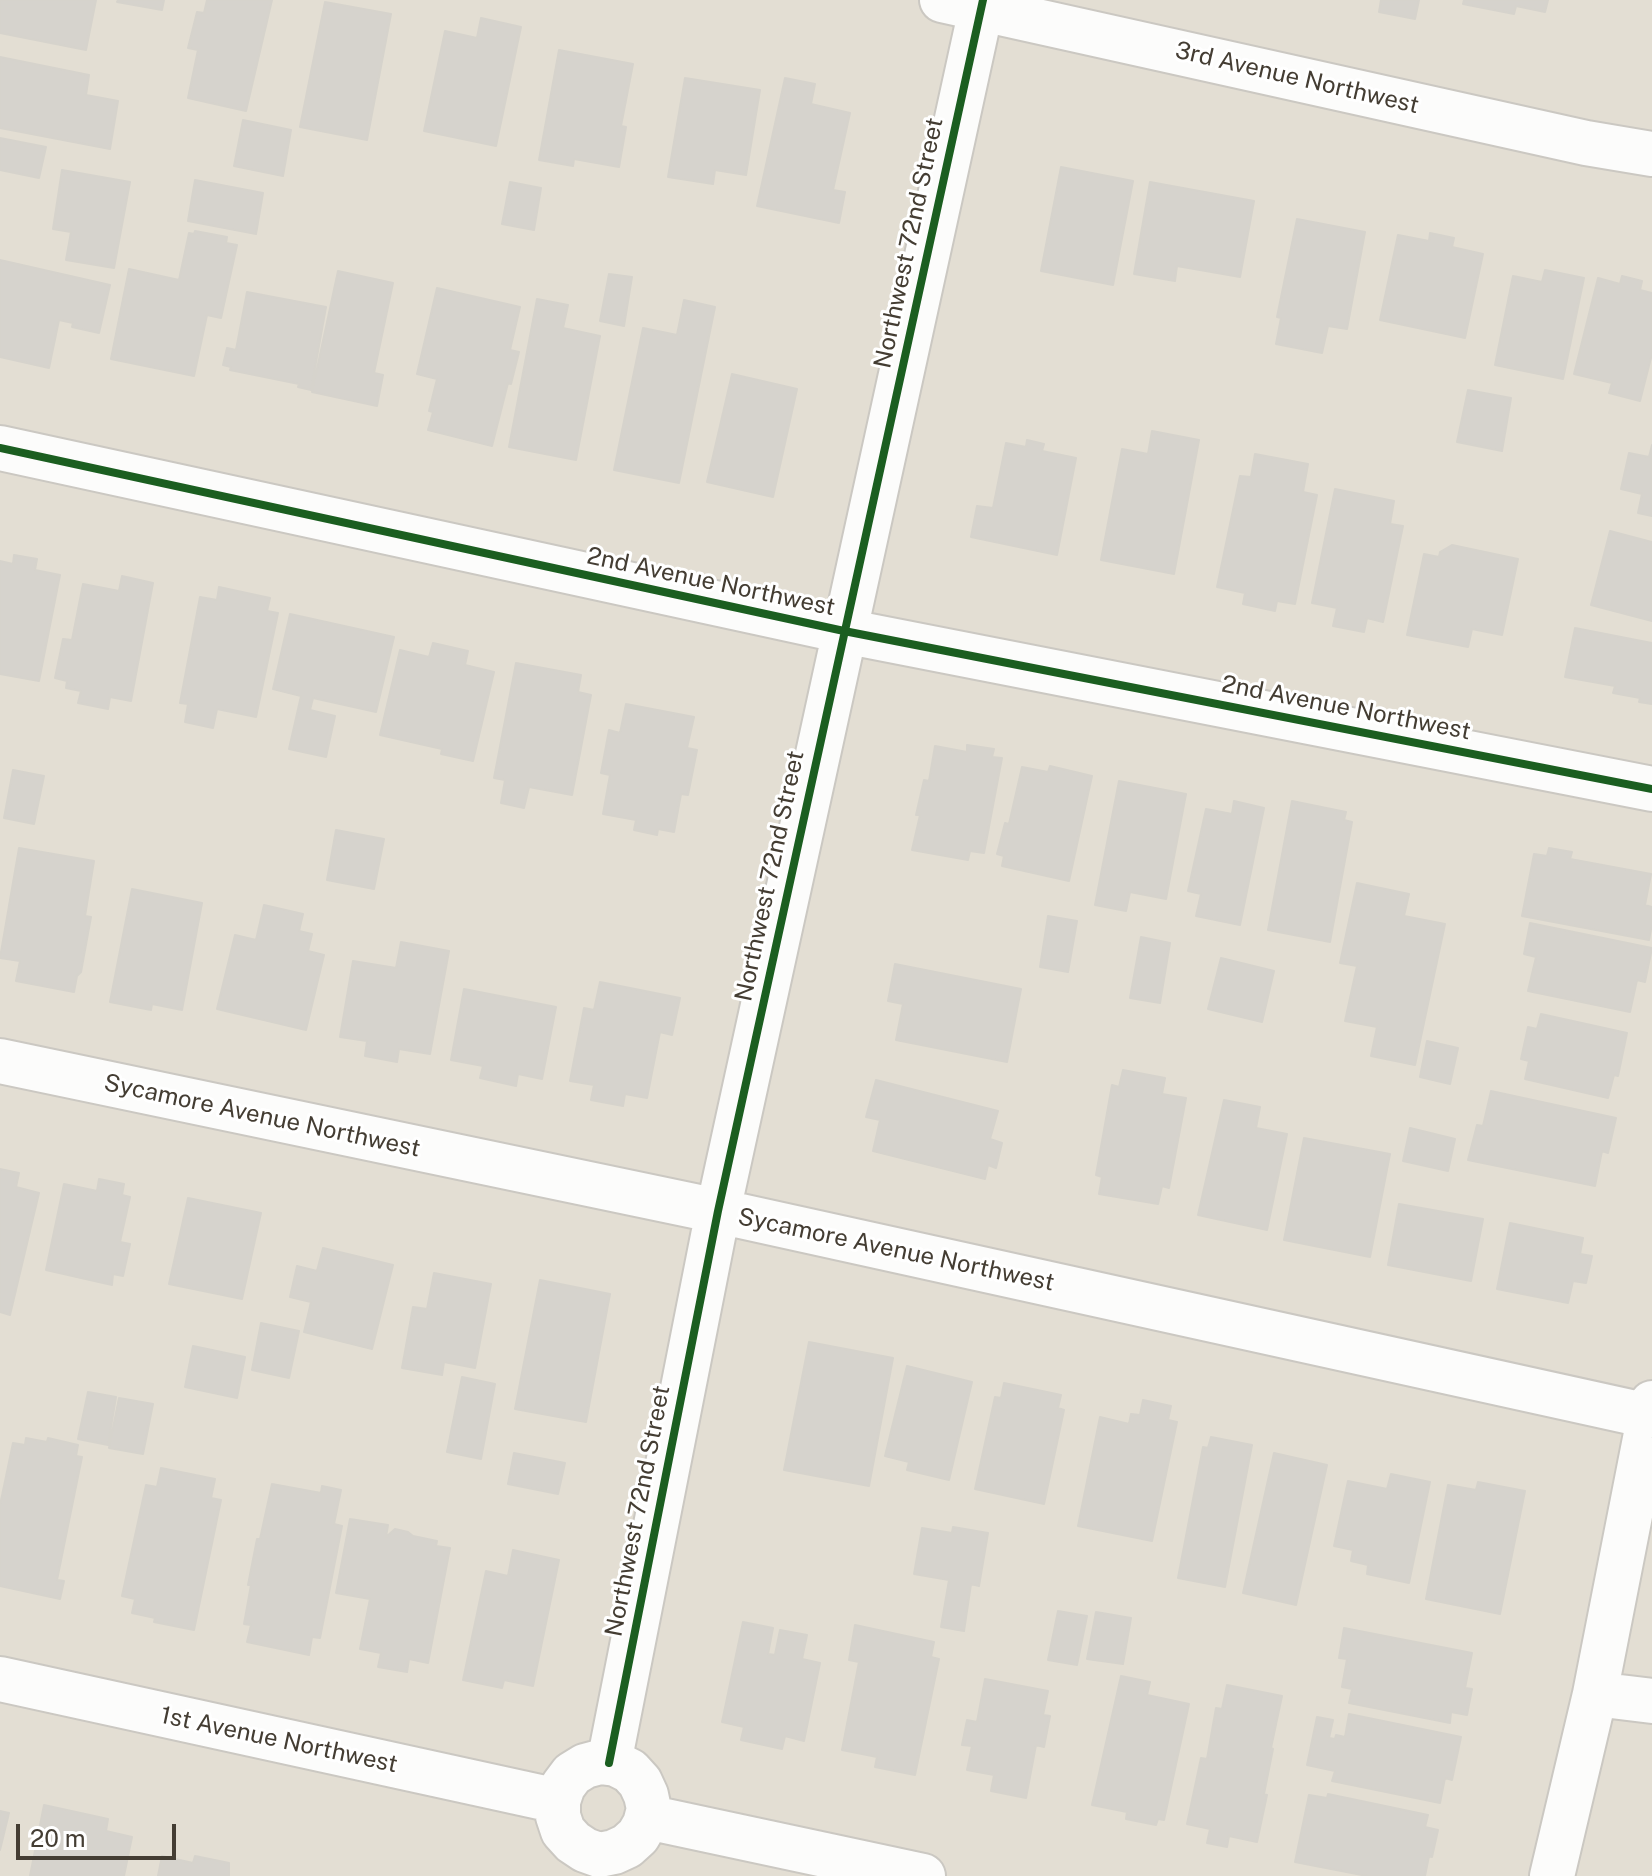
<!DOCTYPE html>
<html>
<head>
<meta charset="utf-8">
<style>
	body { margin:0 }
	#map { position:relative; width:1652px; height:1876px; overflow:hidden; background:#eeece6; font-family:"Public Sans",sans-serif }
	canvas { display:block }
	.scale { position:absolute; left:16px; top:1824px; width:160px; height:36px; box-sizing:border-box; border:4px solid #443d33; border-top:0; padding-left:10px; font-size:24px; line-height:28px; white-space:nowrap; color:#443d33; -webkit-text-stroke:6px #fff; paint-order:stroke }
</style>
</head>
<body>
<div id="map">
<canvas width="1652" height="1876"></canvas>
<div class="scale">20 m</div>
</div>
<script>
const ctx = document.querySelector('canvas').getContext('2d');
ctx.lineJoin = 'round';
function paint(path, color) { ctx.fillStyle = color; ctx.fill(path, 'evenodd'); }
const shape = rows => new Path2D(rows.map(r => 'M' + r).join(''));
function trace(path, color, width, dash) { ctx.strokeStyle = color; ctx.lineWidth = width; ctx.lineCap = dash ? 'butt' : 'round'; ctx.setLineDash(dash || []); ctx.stroke(path); }
function drawText(font, color, halo, rows, align = 'center') {
  ctx.font = font + ' "Public Sans",sans-serif'; ctx.lineWidth = 6; ctx.setLineDash([]); ctx.textBaseline = 'middle'; ctx.strokeStyle = halo; ctx.fillStyle = color; for (const [text, x, y, turn = 0] of rows) {
    ctx.save(); ctx.translate(x, y); ctx.rotate((+turn || 0) * Math.PI / 180); ctx.textAlign = isNaN(turn) ? turn : align; if (halo) ctx.strokeText(text, 0, 0); ctx.fillText(text, 0, 0); ctx.restore();
  }
}
const residential = shape([
	[0,0,1652,0,1652,1876,0,1876]
]);
const building = shape([
	[0,0,96,0,86,50,0,33,0,0],
	[118,0,164,0,162,10,117,2,118,0],
	[207,0,272,0,246,111,188,98,198,50,188,48,197,12,204,13,207,0],
	[1381,0,1419,0,1415,19,1379,12,1381,0],
	[1464,0,1548,0,1545,12,1516,6,1514,14,1463,4,1464,0],
	[325,2,391,14,367,140,300,127,325,2],
	[481,18,521,27,496,146,424,131,445,31,477,38,481,18],
	[559,50,633,64,621,126,626,127,619,167,574,159,573,166,539,160,559,50],
	[0,57,89,75,86,95,118,101,110,149,0,128,0,57],
	[685,78,760,90,746,175,715,170,713,184,668,177,685,78],
	[785,78,815,84,811,104,850,113,833,190,845,192,839,223,757,206,785,78],
	[243,120,291,130,283,176,234,166,243,120],
	[0,138,46,147,39,178,0,170,0,138],
	[1061,167,1133,181,1113,285,1041,271,1061,167],
	[62,170,130,182,114,268,66,260,71,232,53,229,62,170],
	[195,180,263,193,256,234,188,221,195,180],
	[510,182,541,188,534,230,502,224,510,182],
	[1150,182,1254,201,1240,277,1177,266,1175,281,1134,274,1150,182],
	[1297,219,1365,232,1347,329,1328,326,1322,353,1276,344,1281,318,1277,317,1297,219],
	[195,231,227,237,226,243,237,245,221,318,207,315,194,376,111,359,129,269,179,280,189,233,194,234,195,231],
	[1430,233,1454,238,1452,247,1483,254,1465,338,1380,320,1398,235,1429,241,1430,233],
	[0,260,110,285,99,333,72,327,73,323,59,320,49,368,0,357,0,260],
	[1545,270,1584,278,1563,379,1495,365,1513,276,1542,282,1545,270],
	[338,271,393,283,374,373,383,375,377,406,312,392,338,271],
	[609,274,632,277,624,326,600,321,609,274],
	[1622,276,1642,281,1640,290,1652,293,1652,354,1640,401,1609,393,1612,383,1574,374,1598,278,1620,284,1622,276],
	[437,288,520,307,510,350,519,352,511,384,508,383,492,446,428,430,433,412,429,411,437,379,417,374,437,288],
	[247,292,326,307,311,390,298,387,299,384,230,370,231,367,223,365,227,348,236,350,247,292],
	[537,299,568,305,563,328,600,336,576,460,509,447,537,299],
	[684,300,715,307,679,483,614,470,643,328,677,335,684,300],
	[732,374,797,389,773,497,707,482,732,374],
	[1468,390,1511,398,1502,451,1457,442,1468,390],
	[1152,431,1199,440,1174,574,1101,560,1122,449,1148,454,1152,431],
	[1027,440,1044,444,1042,451,1076,458,1057,555,971,537,977,506,993,508,1006,443,1026,447,1027,440],
	[1652,445,1652,516,1638,513,1642,494,1621,489,1629,453,1649,457,1652,445],
	[1255,454,1308,464,1303,492,1317,495,1295,604,1277,601,1275,611,1243,604,1245,593,1217,587,1240,476,1251,477,1255,454],
	[1335,489,1394,501,1390,524,1403,526,1383,622,1367,618,1364,632,1333,626,1337,608,1312,603,1335,489],
	[1610,531,1652,542,1652,621,1591,605,1610,531],
	[1452,545,1518,559,1502,635,1472,629,1468,647,1407,635,1424,554,1439,557,1440,552,1452,545],
	[14,555,37,559,35,570,60,575,39,681,0,674,0,561,13,564,14,555],
	[122,576,153,583,131,701,110,697,108,709,78,703,81,691,66,688,67,681,55,678,63,639,72,640,83,584,119,591,122,576],
	[219,587,270,598,267,611,278,613,256,717,217,709,213,728,185,722,188,704,180,703,200,597,217,600,219,587],
	[290,614,394,637,376,712,313,698,310,710,335,716,326,757,289,749,301,696,273,689,290,614],
	[1575,628,1652,643,1652,704,1639,702,1640,698,1613,693,1615,686,1565,677,1575,628],
	[433,643,468,651,465,665,494,672,473,761,441,754,442,749,380,735,400,650,429,657,433,643],
	[516,663,581,675,578,692,591,695,572,795,529,787,524,808,501,803,505,780,494,778,516,663],
	[626,704,694,717,687,748,697,750,688,795,681,794,674,832,658,829,657,835,634,830,636,820,603,814,610,775,601,773,609,730,620,733,626,704],
	[967,745,994,749,992,757,1002,758,984,853,970,851,968,860,912,850,920,815,916,815,924,780,929,781,935,746,967,752,967,745],
	[1050,766,1092,776,1069,881,1002,866,1004,856,997,854,1005,823,1009,824,1022,767,1048,772,1050,766],
	[13,770,44,776,34,824,4,818,13,770],
	[1119,781,1186,794,1166,899,1130,892,1126,911,1095,905,1119,781],
	[1234,801,1264,808,1240,925,1196,916,1201,894,1188,891,1206,809,1232,814,1234,801],
	[1292,801,1346,812,1344,820,1352,822,1330,942,1268,930,1292,801],
	[336,830,384,839,374,889,327,880,336,830],
	[19,848,94,861,85,916,91,917,81,972,77,976,74,992,16,981,20,961,0,958,19,848],
	[1549,848,1572,852,1570,859,1651,874,1645,905,1652,907,1652,924,1649,940,1522,916,1534,854,1547,856,1549,848],
	[1357,883,1409,894,1404,916,1445,924,1415,1065,1371,1056,1377,1027,1345,1021,1357,966,1340,963,1357,883],
	[132,889,202,903,182,1010,152,1004,151,1010,110,1002,132,889],
	[264,905,303,914,299,931,312,934,308,951,324,955,306,1030,217,1009,235,935,256,940,264,905],
	[1048,916,1077,921,1068,972,1040,967,1048,916],
	[1530,923,1652,948,1645,982,1637,980,1630,1012,1528,991,1536,957,1524,954,1530,923],
	[1141,937,1170,943,1160,1003,1130,998,1141,937],
	[401,942,449,951,430,1054,399,1049,397,1062,365,1056,367,1041,340,1037,353,961,396,968,401,942],
	[1221,958,1274,971,1262,1022,1208,1009,1221,958],
	[895,964,1021,989,1007,1062,896,1040,903,1004,888,1001,895,964],
	[600,982,680,998,672,1035,660,1032,647,1098,625,1094,623,1106,591,1100,594,1085,570,1081,584,1008,594,1010,600,982],
	[464,989,556,1007,542,1079,518,1074,516,1086,480,1078,483,1066,451,1060,464,989],
	[1541,1014,1627,1033,1618,1076,1614,1075,1608,1098,1525,1079,1529,1061,1521,1059,1528,1027,1537,1029,1541,1014],
	[1427,1041,1458,1048,1450,1084,1420,1077,1427,1041],
	[1123,1070,1165,1078,1162,1094,1186,1098,1169,1188,1162,1186,1158,1204,1099,1194,1102,1177,1096,1175,1112,1085,1119,1087,1123,1070],
	[876,1080,998,1111,990,1139,1002,1143,996,1168,988,1165,985,1179,873,1151,880,1120,866,1117,876,1080],
	[1491,1091,1616,1118,1608,1153,1602,1151,1595,1186,1468,1160,1477,1125,1483,1126,1491,1091],
	[1224,1100,1260,1107,1256,1128,1287,1134,1267,1230,1198,1215,1224,1100],
	[1410,1128,1455,1139,1448,1171,1403,1161,1410,1128],
	[1304,1138,1390,1154,1370,1257,1284,1240,1304,1138],
	[0,1169,19,1173,16,1187,39,1193,10,1315,0,1312,0,1169],
	[99,1179,124,1184,122,1195,130,1197,120,1242,130,1244,123,1276,113,1274,112,1285,46,1270,64,1184,97,1191,99,1179],
	[188,1198,261,1213,242,1299,169,1284,188,1198],
	[1399,1204,1483,1219,1471,1281,1388,1265,1399,1204],
	[1510,1223,1583,1238,1580,1254,1592,1256,1586,1283,1573,1281,1568,1303,1497,1289,1510,1223],
	[323,1248,393,1265,372,1349,304,1332,311,1302,290,1297,297,1266,317,1271,323,1248],
	[434,1273,491,1284,475,1368,444,1362,442,1375,402,1368,413,1307,427,1309,434,1273],
	[540,1280,610,1294,586,1422,515,1409,540,1280],
	[261,1323,299,1331,289,1378,252,1370,261,1323],
	[809,1342,893,1358,869,1486,784,1470,809,1342],
	[193,1346,245,1357,237,1398,185,1387,193,1346],
	[907,1366,972,1382,949,1480,907,1470,909,1462,885,1456,907,1366],
	[462,1377,495,1384,481,1459,447,1452,462,1377],
	[1004,1383,1061,1395,1058,1408,1064,1410,1044,1504,975,1489,995,1397,1001,1398,1004,1383],
	[88,1392,116,1397,108,1445,78,1439,88,1392],
	[119,1398,153,1404,143,1454,109,1448,119,1398],
	[1143,1400,1171,1406,1168,1420,1177,1422,1152,1541,1078,1526,1100,1417,1129,1424,1131,1414,1140,1415,1143,1400],
	[1211,1437,1252,1445,1225,1587,1178,1578,1203,1447,1208,1448,1211,1437],
	[26,1438,47,1442,48,1438,78,1445,76,1456,82,1457,57,1580,64,1581,60,1599,0,1586,0,1505,13,1443,25,1445,26,1438],
	[514,1453,565,1463,558,1494,508,1484,514,1453],
	[1274,1453,1327,1465,1296,1605,1243,1593,1274,1453],
	[161,1468,215,1479,211,1498,221,1500,194,1630,154,1622,155,1618,132,1613,135,1599,122,1596,146,1485,157,1487,161,1468],
	[1391,1474,1430,1482,1409,1583,1367,1574,1368,1565,1351,1561,1353,1550,1334,1546,1348,1481,1387,1489,1391,1474],
	[1478,1482,1525,1491,1500,1614,1426,1599,1448,1485,1476,1490,1478,1482],
	[272,1484,321,1493,322,1486,341,1490,334,1524,342,1526,320,1638,312,1637,309,1655,247,1642,251,1625,244,1624,251,1585,248,1585,257,1539,260,1539,272,1484],
	[350,1519,388,1525,386,1537,395,1529,408,1532,413,1536,437,1541,436,1546,450,1548,428,1663,409,1659,407,1672,378,1667,381,1653,360,1649,370,1599,336,1593,350,1519],
	[953,1527,988,1533,979,1586,971,1584,964,1631,941,1627,949,1580,914,1574,922,1528,952,1533,953,1527],
	[513,1550,559,1560,533,1686,504,1680,502,1688,463,1680,486,1571,508,1576,513,1550],
	[1058,1611,1087,1616,1077,1665,1048,1660,1058,1611],
	[1096,1612,1131,1618,1123,1664,1087,1659,1096,1612],
	[743,1622,773,1628,768,1654,775,1655,780,1630,807,1635,802,1659,820,1663,804,1741,785,1736,782,1749,741,1740,744,1727,722,1722,743,1622],
	[855,1625,934,1642,931,1657,939,1659,915,1775,875,1767,877,1757,842,1750,859,1662,849,1660,855,1625],
	[1344,1628,1472,1653,1465,1688,1472,1689,1467,1715,1451,1712,1450,1723,1349,1703,1352,1689,1342,1687,1347,1659,1339,1658,1344,1628],
	[1121,1676,1150,1682,1147,1695,1189,1704,1164,1820,1158,1819,1156,1825,1126,1819,1127,1812,1092,1805,1121,1676],
	[985,1679,1048,1691,1043,1715,1050,1716,1044,1747,1036,1745,1026,1798,991,1791,994,1775,967,1770,972,1746,962,1745,967,1720,977,1722,985,1679],
	[1227,1685,1282,1696,1271,1748,1273,1749,1264,1794,1267,1795,1257,1842,1229,1836,1227,1847,1207,1843,1210,1829,1187,1824,1201,1758,1207,1759,1216,1708,1222,1709,1227,1685],
	[1349,1714,1461,1737,1452,1780,1445,1778,1440,1803,1332,1781,1335,1771,1307,1765,1317,1717,1333,1720,1329,1738,1335,1739,1336,1735,1345,1737,1349,1714],
	[1328,1794,1428,1815,1425,1827,1438,1830,1432,1857,1429,1856,1425,1876,1367,1876,1295,1862,1309,1795,1327,1798,1328,1794],
	[44,1805,108,1819,106,1831,132,1837,124,1876,30,1876,44,1805],
	[0,1811,9,1813,0,1850,0,1811],
	[162,1856,193,1863,195,1856,229,1863,229,1876,158,1876,162,1856]
]);
const minor = shape([
	[0,448,844,631,1652,789],
	[0,1061,718,1211,1649,1416],
	[0,1679,558,1801],
	[1595,1694,1652,1701],
	[600,1762,616,1764,630,1771,640,1782,646,1795,649,1809,645,1824,638,1836,627,1846,614,1852,599,1855,585,1850,573,1842,563,1831,558,1816,558,1801,563,1786,572,1774,585,1766,600,1762],
	[609,1763,718,1211,983,0],
	[647,1817,923,1876],
	[1552,1876,1595,1694,1652,1403]
]);
const tertiary = shape([
	[942,0,1586,143,1652,154]
]);
const cycleway = shape([
	[0,448,844,631,1652,789],
	[609,1763,718,1211,983,0]
]);
const streetNames = [
	["3rd Avenue Northwest",1297,78,13],
	["Northwest 72nd Street",909,243,-78],
	["2nd Avenue Northwest",711,582,12],
	["2nd Avenue Northwest",1346,708,11],
	["Northwest 72nd Street",770,876,-78],
	["Sycamore Avenue Northwest",262,1116,12],
	["Sycamore Avenue Northwest",896,1250,12],
	["Northwest 72nd Street",638,1511,-79],
	["1st Avenue Northwest",279,1740,12]
];
paint(residential, '#e3ded3');
paint(building, '#d6d3cd');
trace(building, '#d6d3cc', 2);
trace(minor, '#cbc8c2', 48);
trace(tertiary, '#cbc8c2', 48);
trace(minor, '#fcfcfb', 44);
trace(tertiary, '#fcfcfb', 44);
trace(cycleway, '#1b5e20', 8);
drawText('24px', '#443d33', '#fff', streetNames);
</script>
</body>
</html>
